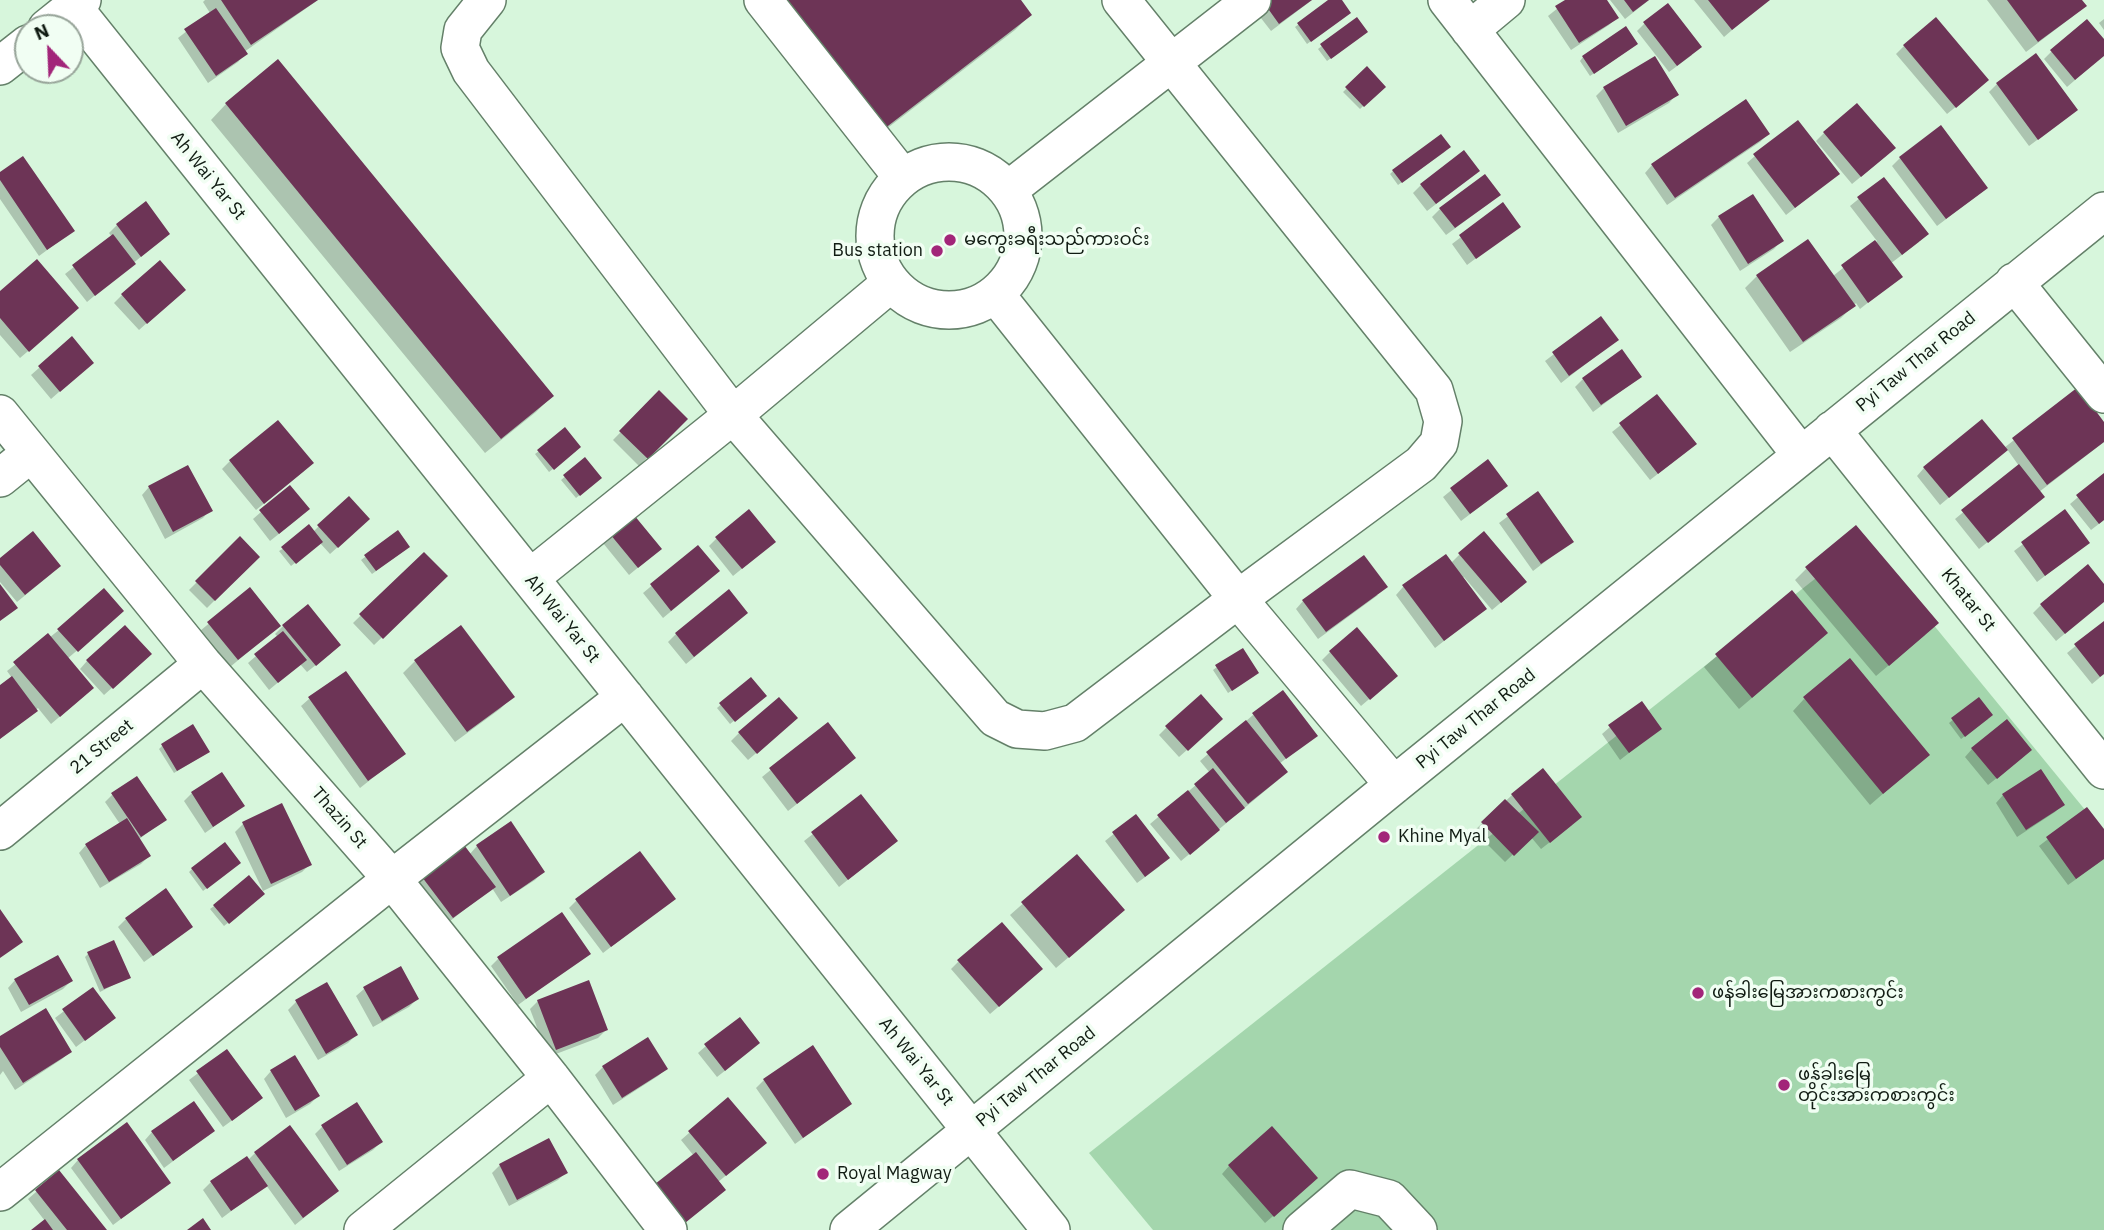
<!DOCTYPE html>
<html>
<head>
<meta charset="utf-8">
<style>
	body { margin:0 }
	#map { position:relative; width:2104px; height:1230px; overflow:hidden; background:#d7f6dc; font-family:"IBM Plex Sans",sans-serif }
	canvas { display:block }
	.north { position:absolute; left:14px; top:14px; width:70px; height:70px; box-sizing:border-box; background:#f1fef3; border:2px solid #97a499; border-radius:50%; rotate:337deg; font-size:19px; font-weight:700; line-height:28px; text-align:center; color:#111c13 }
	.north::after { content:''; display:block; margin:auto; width:24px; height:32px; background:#a22579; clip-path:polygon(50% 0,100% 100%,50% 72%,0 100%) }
</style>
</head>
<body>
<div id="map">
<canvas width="2104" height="1230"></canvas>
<div class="north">N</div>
</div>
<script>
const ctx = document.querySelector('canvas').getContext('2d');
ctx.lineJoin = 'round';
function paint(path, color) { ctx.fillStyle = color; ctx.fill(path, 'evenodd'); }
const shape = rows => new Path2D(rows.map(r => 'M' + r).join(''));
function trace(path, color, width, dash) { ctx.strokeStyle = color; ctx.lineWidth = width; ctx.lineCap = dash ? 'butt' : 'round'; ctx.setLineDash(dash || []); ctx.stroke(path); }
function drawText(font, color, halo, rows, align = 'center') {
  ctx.font = font + ' "IBM Plex Sans","Noto Sans Myanmar",sans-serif'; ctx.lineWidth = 7; ctx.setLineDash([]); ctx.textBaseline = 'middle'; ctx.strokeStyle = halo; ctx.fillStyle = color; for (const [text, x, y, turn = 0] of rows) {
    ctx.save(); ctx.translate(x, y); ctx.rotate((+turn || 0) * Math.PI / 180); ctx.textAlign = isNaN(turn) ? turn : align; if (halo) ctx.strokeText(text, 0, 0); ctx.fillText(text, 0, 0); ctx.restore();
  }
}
const green = shape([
	[1864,540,2104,833,2104,1230,1153,1230,1089,1153]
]);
const shadow = shape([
	[205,0,318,0,244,52,245,54,238,62,208,83,178,38,210,13,203,2],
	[1019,0,1030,15,1015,30,868,143],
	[1271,0,1312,0,1271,31,1257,13],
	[1331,0,1339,0,1346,16,1307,44,1295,27],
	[1568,0,1605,0,1616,18,1609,25,1571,50,1548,16],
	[1610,0,1649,0,1625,19],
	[1694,0,1767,0,1724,37],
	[1987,0,2080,0,2084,5,2072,17,2026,52],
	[1357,19,1363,35,1327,61,1318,49],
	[2104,19,2104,30,2099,23],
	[1645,23,1692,55,1669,72,1637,31],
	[2104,41,2104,55,2067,87,2044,59,2051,52],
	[1904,46,1979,88,1947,114,1896,54],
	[1633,47,1590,76,1580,61,1583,57],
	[1367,69,1383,87,1360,109,1343,92],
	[1997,84,2068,117,2029,146,1989,92],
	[1604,88,1676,95,1669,103,1618,133,1596,96],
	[226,104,552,396,536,412,485,453,211,120],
	[1824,133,1886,156,1852,184,1816,141],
	[1768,134,1760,142,1667,205,1645,173,1652,165],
	[1446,151,1398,185,1390,174,1393,171],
	[1755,156,1838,174,1786,215,1747,163],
	[1900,158,1978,195,1937,226,1892,166],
	[0,174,73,231,39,256,0,199],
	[1470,178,1427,211,1413,193,1421,185],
	[1883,179,1919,242,1890,264,1900,277,1860,309,1856,303,1841,318,1790,352,1745,288,1757,276,1833,276,1877,241,1850,206],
	[1491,202,1446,235,1432,217,1440,209],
	[1503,205,1519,226,1467,265,1452,244],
	[1719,217,1781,241,1774,249,1740,271,1711,225],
	[117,225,168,234,87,302,65,274,112,237,109,233],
	[0,293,69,316,20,358,0,335],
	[122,295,176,297,139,330,114,303],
	[1601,318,1617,340,1561,383,1545,361],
	[72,339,84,370,51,399,31,375],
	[1640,377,1593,412,1575,387,1583,379],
	[2077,390,2104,425,2104,442,2039,492,2035,504,1979,549,1955,519,2019,466,2007,449,1940,505,1917,476,1924,468,2004,448],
	[659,393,685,419,639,466,613,440],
	[1657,396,1687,451,1650,480,1612,432],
	[539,451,576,451,549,472,535,454],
	[585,460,597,481,576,498,561,480],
	[230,461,304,471,256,510,222,469],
	[1487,461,1498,493,1461,521,1443,497],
	[2104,475,2104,520,2091,530,2070,504],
	[149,487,210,510,203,518,165,539,142,495],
	[1538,494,1571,542,1533,571,1499,523],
	[261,512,300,517,270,541,253,519],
	[2065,512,2088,543,2037,582,2014,551],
	[319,526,360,527,330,554,320,543,291,566,279,551,313,532],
	[397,533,405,550,372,574,361,560],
	[611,535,652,556,629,575,603,543],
	[717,538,766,549,733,576,709,546],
	[240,539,258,557,207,608,189,590],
	[698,547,710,579,663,618,643,593],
	[424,554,446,576,374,645,353,623],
	[1460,554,1517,589,1492,610,1464,577,1462,578,1485,609,1435,648,1396,595,1403,587,1451,563],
	[0,561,51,574,17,602,0,582],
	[1807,568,1925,635,1876,676,1795,580],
	[2104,586,2104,601,2056,641,2033,613,2041,605],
	[249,590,271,633,230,667,200,631],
	[1791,592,1814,645,1739,709,1704,667],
	[1378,595,1318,639,1296,609,1303,601],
	[114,619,67,659,84,696,51,724,38,708,0,739,0,687,12,678,7,671,59,630],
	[738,621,686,664,668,642,676,634],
	[2104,623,2104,674,2092,684,2067,653],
	[283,626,331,653,307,672,300,664,269,690,248,663,278,637,275,634],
	[461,628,512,697,500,709,455,742,403,673,415,661],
	[1330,652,1388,683,1361,706,1322,660],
	[87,661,142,661,104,695,80,669],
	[1217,667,1254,676,1228,693,1213,670],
	[750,679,761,699,730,724,717,708],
	[309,699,403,754,360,788,301,706],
	[1804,699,1928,755,1870,805,1793,711],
	[1979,699,1988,719,1961,739,1949,723],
	[1253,715,1315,736,1279,764,1278,780,1181,861,1150,824,1210,773,1200,761],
	[827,724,846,765,788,811,762,777],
	[788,726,748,760,731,741,739,733],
	[1167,727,1213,727,1179,757,1159,735],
	[1610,727,1660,729,1620,760,1602,734],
	[162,746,204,755,174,773,159,749],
	[1972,749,2022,758,1988,785,1965,757],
	[192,793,243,806,205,833,184,801],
	[113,794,164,820,138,840,149,856,141,864,100,888,79,853,86,845,120,824,105,802],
	[1512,795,1572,825,1541,849,1531,837,1505,862,1474,831],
	[2003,795,2063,804,2055,812,2017,837,1996,803],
	[861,796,895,841,839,887,804,841],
	[281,805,309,865,302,872,263,891,235,832,243,824],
	[2087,809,2104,832,2104,859,2068,885,2039,846],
	[1136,816,1160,866,1137,883,1105,841],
	[477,846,543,872,535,880,501,902,492,888,445,925,412,882,469,855],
	[1077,856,1111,921,1056,968,1010,915],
	[235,866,203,891,189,872,192,869],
	[259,898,224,926,210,909,214,906],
	[673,899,603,953,569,908,577,900],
	[126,919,183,934,144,962,118,927],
	[589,953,518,1005,491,966,499,958],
	[88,954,129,977,100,992,85,957],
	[958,962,1033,977,990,1014,951,969],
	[15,980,71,981,63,989,21,1012,8,988],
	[93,989,114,1018,76,1047,55,1018],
	[364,989,417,999,409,1007,373,1027,356,996],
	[538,1001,606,1030,598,1038,548,1057,530,1009],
	[296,1002,356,1035,348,1043,318,1060,288,1010],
	[0,1038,70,1052,62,1059,15,1090,3,1071,0,1075],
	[706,1046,750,1051,717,1077,698,1053],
	[227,1051,253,1105,223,1127,189,1080],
	[603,1067,666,1069,658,1076,613,1105,595,1075],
	[271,1071,318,1096,310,1104,286,1118,264,1079],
	[764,1080,850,1104,795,1144,756,1088],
	[728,1099,757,1150,718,1182,724,1190,716,1198,676,1229,694,1156,681,1140],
	[323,1126,381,1142,373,1150,339,1171,315,1134],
	[213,1131,164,1168,145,1140,152,1132],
	[255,1153,337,1191,295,1225,266,1185,222,1218,203,1190,211,1182,248,1160],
	[78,1160,169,1183,113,1225,71,1168],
	[500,1165,565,1173,558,1180,509,1206,492,1173],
	[1229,1166,1308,1186,1265,1223,1222,1174],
	[59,1172,105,1230,33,1230,45,1221,28,1199]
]);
const building = shape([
	[221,0,318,0,251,45],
	[785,0,1021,0,1032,15,884,129],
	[1268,0,1312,0,1279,24,1264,3],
	[1328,0,1342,0,1351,13,1311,42,1297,23],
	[1565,0,1607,0,1619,18,1579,43,1555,6],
	[1624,0,1649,0,1633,12],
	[1708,0,1770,0,1732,30],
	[2007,0,2082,0,2087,6,2038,42],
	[1668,3,1702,47,1677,66,1643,22],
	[216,8,248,54,216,76,184,29],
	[1357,17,1368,32,1331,59,1320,44],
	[1936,17,1989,80,1956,108,1903,45],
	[2087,19,2104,39,2104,56,2075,80,2050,50],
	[1626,26,1638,44,1594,74,1582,56],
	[2036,53,2078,110,2038,140,1996,83],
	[1655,56,1679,95,1626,126,1603,87],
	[278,59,554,396,501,439,225,103],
	[1367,66,1386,87,1364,107,1345,87],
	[1746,99,1770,134,1675,198,1651,164],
	[1857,103,1896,148,1861,177,1823,132],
	[1798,120,1840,174,1795,208,1753,154],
	[1941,125,1988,188,1946,219,1899,157],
	[1441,134,1451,147,1402,183,1392,170],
	[1464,150,1480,171,1436,204,1420,184],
	[23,156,75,231,47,250,0,180,0,172],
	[1485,174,1501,195,1455,228,1439,208],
	[1884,177,1929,234,1902,255,1857,197],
	[1753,194,1784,241,1748,264,1718,216],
	[146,201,170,234,141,257,116,224],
	[1503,202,1521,227,1476,259,1459,235],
	[113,234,136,264,95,296,72,265],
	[1808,239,1856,306,1803,342,1756,275],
	[1875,240,1903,277,1868,303,1841,265],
	[37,259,79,308,29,352,0,318,0,291],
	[160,260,186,290,147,324,121,294],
	[1601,316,1619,340,1569,376,1552,352],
	[72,336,94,363,60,392,38,366],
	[1622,349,1642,377,1601,405,1582,378],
	[2078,387,2104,422,2104,442,2047,485,2012,438],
	[659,390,688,419,648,459,619,431],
	[1657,394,1697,444,1658,474,1619,423],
	[1982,419,2008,450,1949,498,1923,467],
	[278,420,314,463,264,504,229,460],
	[565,427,581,447,554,470,537,450],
	[585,457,602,478,580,496,563,475],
	[1488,459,1508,486,1470,514,1450,488],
	[2019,464,2045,497,1988,543,1961,510],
	[188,465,213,511,173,532,148,486],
	[2104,473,2104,520,2099,524,2076,495],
	[290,485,310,509,279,534,259,510],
	[1538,491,1574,542,1541,564,1506,514],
	[349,496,370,519,338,548,317,525],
	[749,509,776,542,742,569,715,537],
	[2065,509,2090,543,2045,576,2021,542],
	[634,515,662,549,638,568,610,534],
	[309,524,323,542,296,564,281,547],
	[1856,525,1939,623,1889,666,1805,567],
	[398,530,410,547,376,571,364,555],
	[33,531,61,566,25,595,0,565,0,558],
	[1484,531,1527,582,1501,603,1458,553],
	[240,536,260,557,215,601,195,581],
	[698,545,720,571,671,611,650,584],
	[424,552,448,576,383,639,359,614],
	[1446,554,1487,609,1444,641,1402,585],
	[1364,555,1388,587,1326,632,1302,600],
	[2088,564,2104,584,2104,602,2065,634,2040,604],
	[0,584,18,608,0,621],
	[250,587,281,626,238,660,207,622],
	[104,588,124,611,78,652,57,629],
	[729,589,748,613,694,657,675,633],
	[1792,590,1828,633,1752,698,1715,654],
	[308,604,341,645,316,666,282,625],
	[2104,621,2104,674,2100,677,2074,644],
	[125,625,152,654,113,689,86,660],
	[461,625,515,697,467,732,414,660],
	[1357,627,1398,676,1370,700,1329,651],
	[283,631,307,660,278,683,254,654],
	[48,633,94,688,60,717,13,662],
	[1243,648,1259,673,1232,691,1215,665],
	[1850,658,1930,755,1883,794,1803,697],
	[346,671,406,754,368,781,308,697],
	[12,676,38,711,0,739,0,685],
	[751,677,767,696,735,722,719,703],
	[1283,690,1318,736,1286,759,1252,713],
	[1201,694,1223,719,1188,751,1165,726],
	[779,697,798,718,757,754,738,732],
	[1979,697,1993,715,1965,737,1951,718],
	[1642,701,1662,729,1629,753,1608,725],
	[2007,719,2032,750,1997,779,1971,748],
	[1246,720,1288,772,1248,804,1206,752],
	[828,722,856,758,797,804,769,768],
	[193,724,210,752,177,771,161,744],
	[1213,768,1245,808,1226,823,1194,784],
	[1543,768,1582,817,1550,843,1511,794],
	[2041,769,2065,805,2026,830,2002,794],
	[222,772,245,806,213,827,191,792],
	[137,776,167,820,141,837,111,793],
	[1188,790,1220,830,1190,855,1157,815],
	[861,794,898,841,848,880,811,832],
	[1505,799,1539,832,1514,856,1481,822],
	[282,803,312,865,271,884,242,822],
	[2087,807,2104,829,2104,859,2076,879,2046,837],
	[1136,814,1170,858,1145,877,1112,832],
	[127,818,151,856,109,882,85,844],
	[511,821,545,872,510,896,476,845],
	[461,841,496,887,453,918,419,873],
	[225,842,241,863,207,889,191,868],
	[640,851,676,899,611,947,575,899],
	[1077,854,1125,910,1069,958,1021,902],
	[249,875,265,894,229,924,213,905],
	[166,888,193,927,153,956,125,918],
	[0,909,23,942,0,958],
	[562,912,591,954,526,999,497,957],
	[1002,922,1043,969,999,1007,957,960],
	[114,940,131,978,104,989,87,952],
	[58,955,73,981,29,1005,14,979],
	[401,966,419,999,382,1021,363,987],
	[589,980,608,1030,556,1050,537,1000],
	[327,982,358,1035,326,1054,295,1000],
	[93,987,116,1018,85,1041,62,1009],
	[46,1008,72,1052,23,1083,0,1047,0,1036],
	[740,1017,760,1043,725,1071,704,1044],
	[648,1037,668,1069,622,1098,602,1066],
	[813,1045,852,1104,803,1138,763,1079],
	[227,1049,263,1098,232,1121,196,1071],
	[295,1055,320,1096,295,1111,270,1070],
	[728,1097,767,1143,726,1176,688,1131],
	[194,1101,215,1131,173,1161,151,1131],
	[357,1102,383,1142,347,1165,321,1125],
	[127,1122,171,1183,121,1219,77,1159],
	[290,1125,339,1191,303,1218,254,1152],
	[1272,1126,1318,1178,1274,1217,1228,1165],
	[549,1138,568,1173,517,1200,499,1164],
	[696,1152,726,1190,685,1223,655,1184],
	[247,1156,268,1186,231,1211,210,1181],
	[59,1170,107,1230,67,1230,35,1190],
	[203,1218,211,1230,187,1230],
	[45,1219,53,1230,31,1230]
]);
const minor = shape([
	[487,0,463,30,460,48,471,71,733,415,995,718,1017,729,1045,731,1075,723,1238,599,1421,464,1439,443,1443,421,1434,390,1121,0],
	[763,0,903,178],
	[1447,0,1801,455],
	[73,7,1051,1230],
	[47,28,82,0],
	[1470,30,1506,0],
	[0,66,28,44],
	'875 236a74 74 0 1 1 148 0a74 74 0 1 1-148 0Z',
	[1008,190,1252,0],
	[2014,282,2104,394],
	[996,295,1238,599,1394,785],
	[0,414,203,664,392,879,551,1078,668,1230],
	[1832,430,2104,770],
	[0,478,31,453],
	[530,578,733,415,891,283],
	[0,831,203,664],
	[0,1192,392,879,625,697],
	[363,1230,551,1078],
	[849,1230,1394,785,2104,211],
	[1302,1230,1350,1189,1389,1199,1418,1230]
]);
const markers = [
	[950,240,7,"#a22579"],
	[937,251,7,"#a22579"],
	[1384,837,7,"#a22579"],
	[1698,993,7,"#a22579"],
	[1784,1085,7,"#a22579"],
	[823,1174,7,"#a22579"]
];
const streetNames = [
	["Ah Wai Yar St",208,176,51],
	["Pyi Taw Thar Road",1916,362,-39],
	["Khatar St",1968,600,51],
	["Ah Wai Yar St",562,619,51],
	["Pyi Taw Thar Road",1476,719,-39],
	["21 Street",102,747,-39],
	["Thazin St",339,818,49],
	["Ah Wai Yar St",916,1062,51],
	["Pyi Taw Thar Road",1036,1077,-39]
];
const poiNames = [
	["မကွေးခရီးသည်ကားဝင်း",964,240],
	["Bus station",923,251,"right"],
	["Khine Myal",1398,837],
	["ဖန်ခါးမြေအားကစားကွင်း",1712,993],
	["ဖန်ခါးမြေ",1798,1075],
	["တိုင်းအားကစားကွင်း",1798,1096],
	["Royal Magway",837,1174]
];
paint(green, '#a4d6ad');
paint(shadow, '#0003');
paint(building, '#6d3456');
trace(minor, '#648069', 40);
trace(minor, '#fff', 37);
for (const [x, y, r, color] of markers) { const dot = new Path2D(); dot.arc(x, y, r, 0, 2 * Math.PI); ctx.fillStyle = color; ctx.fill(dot); trace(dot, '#f1fef3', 2.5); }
drawText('18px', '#111c13', '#f1fef3', streetNames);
drawText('18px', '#111c13', '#f1fef3', poiNames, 'left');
</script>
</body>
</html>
